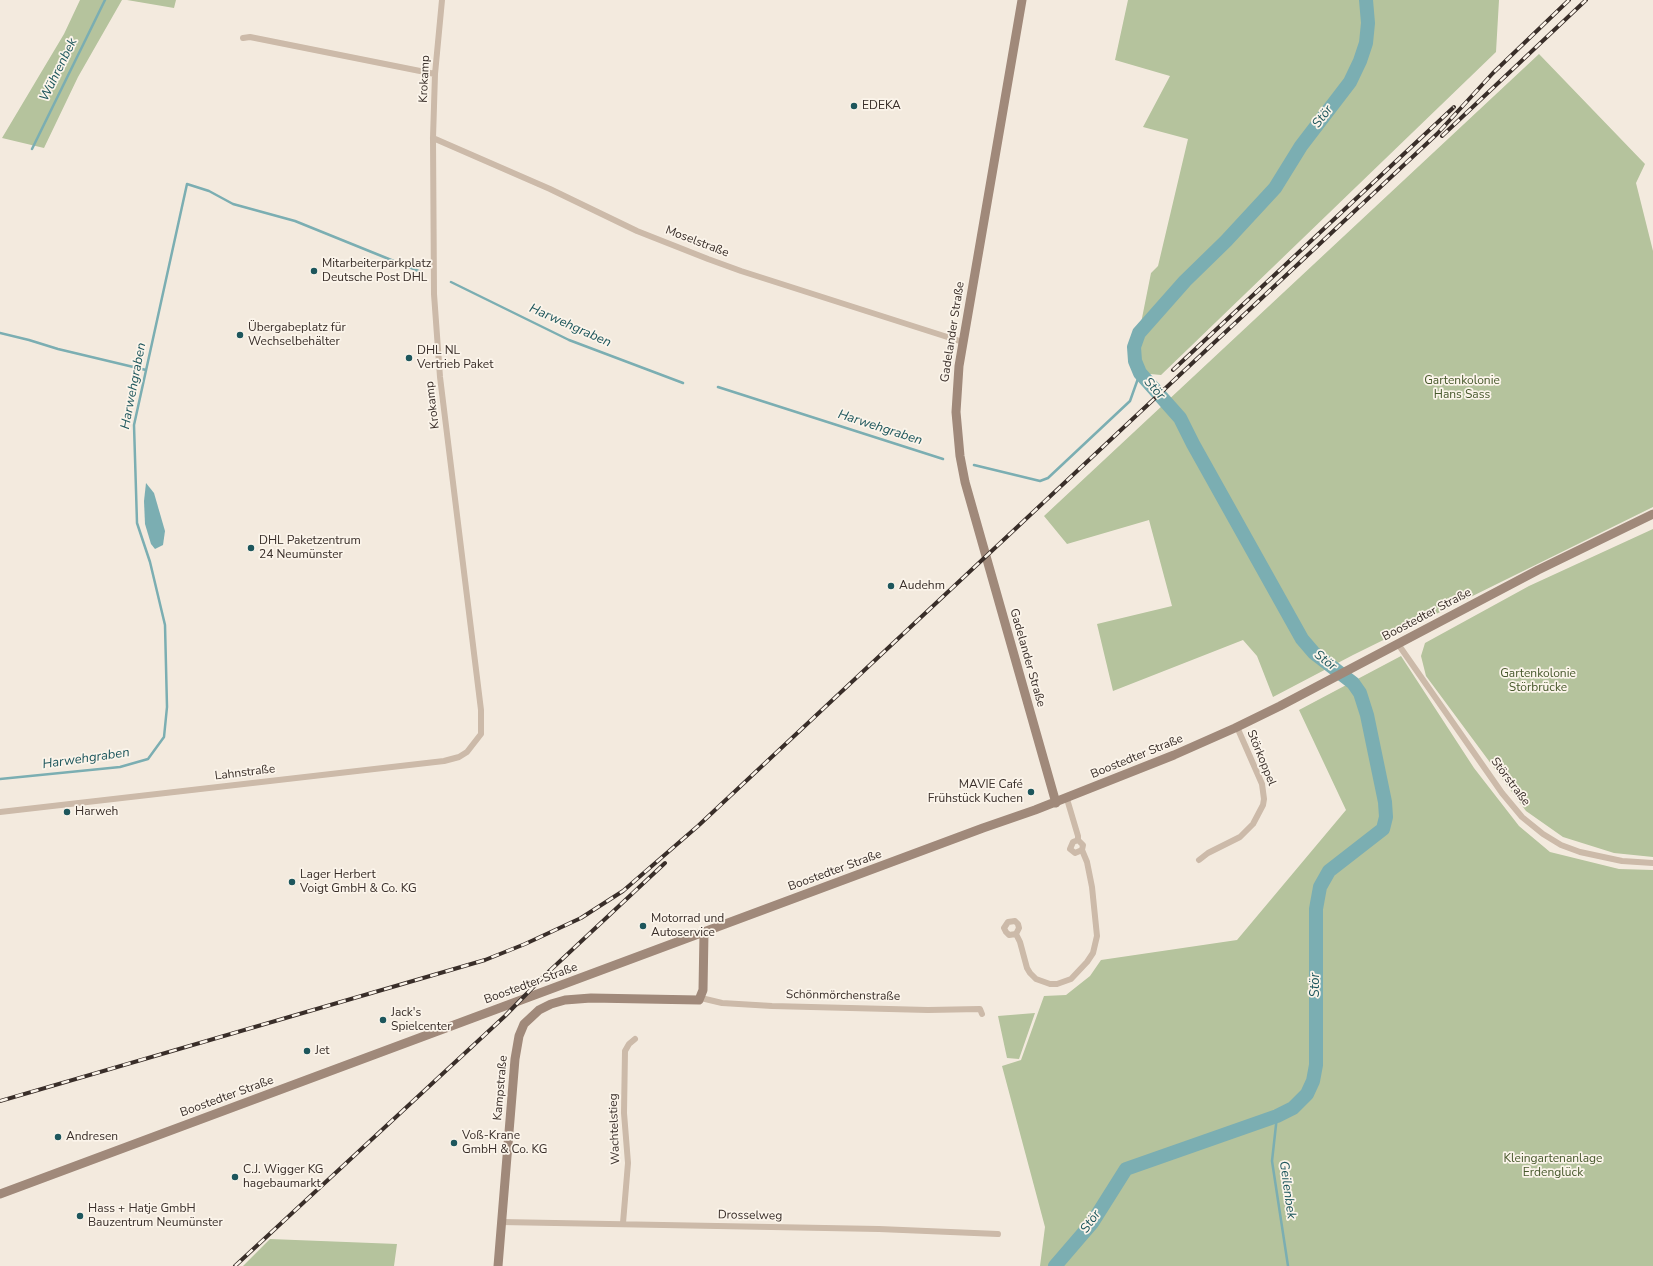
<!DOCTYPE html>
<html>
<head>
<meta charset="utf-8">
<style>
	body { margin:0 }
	canvas { display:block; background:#f3eade }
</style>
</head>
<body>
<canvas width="1653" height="1266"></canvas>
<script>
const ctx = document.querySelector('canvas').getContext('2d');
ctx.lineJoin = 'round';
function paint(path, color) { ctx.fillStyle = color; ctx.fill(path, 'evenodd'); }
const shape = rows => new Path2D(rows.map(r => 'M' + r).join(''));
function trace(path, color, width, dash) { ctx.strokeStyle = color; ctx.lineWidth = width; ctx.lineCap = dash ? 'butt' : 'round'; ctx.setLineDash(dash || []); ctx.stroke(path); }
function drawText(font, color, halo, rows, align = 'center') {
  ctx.font = font + ' "Nunito Sans",sans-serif'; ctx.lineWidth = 3.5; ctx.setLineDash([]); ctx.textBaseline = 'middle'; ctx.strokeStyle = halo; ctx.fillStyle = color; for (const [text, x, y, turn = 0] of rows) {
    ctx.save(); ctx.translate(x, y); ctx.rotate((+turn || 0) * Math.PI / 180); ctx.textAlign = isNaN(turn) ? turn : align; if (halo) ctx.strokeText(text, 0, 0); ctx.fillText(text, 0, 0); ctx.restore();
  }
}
const green = shape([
	[80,0,122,0,78,77,44,148,2,138,64,34],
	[127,0,176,0,174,8],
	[1128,0,1499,0,1496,52,1161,375,1140,373,1135,361,1134,347,1139,333,1151,273,1158,266,1188,139,1143,127,1170,76,1115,60],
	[1539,54,1645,164,1636,183,1653,251,1653,507,1353,655,1273,697,1257,656,1243,640,1113,691,1097,624,1172,606,1149,520,1067,544,1044,516],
	[1653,529,1653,857,1614,853,1563,837,1526,811,1426,676,1421,656,1425,643,1529,586],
	[1401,656,1474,768,1519,826,1550,852,1619,869,1653,870,1653,1266,1040,1266,1045,1227,1002,1066,1021,1060,1044,996,1066,995,1090,976,1101,960,1237,940,1346,810,1299,710],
	[1035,1013,1019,1059,1007,1058,998,1016],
	[270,1239,397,1244,394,1266,243,1266]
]);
const water = shape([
	[146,483,154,493,165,531,163,545,155,549,151,544,145,524,144,501]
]);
const stream = shape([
	[32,149,105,0],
	[451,282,569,340,683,383],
	[0,333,29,340,58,349,146,370],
	[718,387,943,459],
	[974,465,1040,481,1048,478,1130,401,1140,373],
	[0,779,120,767,148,759,164,737,167,707,165,625,150,562,137,523,134,425,187,184,209,191,233,204,295,221,421,272],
	[1277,1116,1272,1161,1288,1266]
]);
const river = shape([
	[1055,1266,1092,1223,1126,1169,1277,1116,1293,1108,1307,1094,1313,1081,1316,1065,1316,909,1320,887,1329,871,1383,829,1386,817,1385,802,1367,715,1360,693,1353,683,1314,653,1302,639,1193,444,1180,418,1140,373,1135,361,1134,347,1139,333,1185,281,1226,241,1275,188,1301,146,1350,82,1360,61,1366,43,1368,23,1366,0]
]);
const street = shape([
	[243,38,250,37,435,74],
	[433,138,550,189,637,231,708,259,741,271,963,342],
	[1398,644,1502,793,1522,817,1543,834,1561,845,1580,852,1622,861,1653,863],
	[0,812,444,761,459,757,467,752,481,734,481,710,440,377,434,294,433,138,435,74,442,0],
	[1078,840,1073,842,1070,849,1075,853,1082,850],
	[1199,860,1208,853,1240,837,1253,824,1263,805,1264,799,1262,784,1237,727],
	[1016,934,1009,935,1006,932,1004,928,1008,922,1015,921,1018,924,1019,928,1016,934,1020,942,1027,968,1030,973,1036,979,1050,984,1057,984,1071,979,1087,962,1093,953,1097,936,1092,887,1087,862,1082,850,1083,845,1078,840,1078,836,1067,799],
	[701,998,722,1003,772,1006,928,1010,980,1009,982,1014],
	[501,1222,879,1229,998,1234],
	[623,1223,628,1163,624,1113,625,1051,629,1044,635,1039]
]);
const secondary = shape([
	[1022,0,959,366,956,412,960,456,965,482,1056,803],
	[0,1194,983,828,1035,810,1174,755,1235,728,1280,706,1538,570,1653,514],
	[498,1266,515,1059,519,1036,524,1024,539,1010,551,1004,565,1000,591,998,699,1000,703,990,704,933]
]);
const rail = shape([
	[1442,136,1586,0],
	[1173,370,1454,107],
	[0,1101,485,960,525,944,581,918,623,891,698,826,1437,134,1493,73,1569,0],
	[235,1266,505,1016,542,978,665,863]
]);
const markers = [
	[854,106,4,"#1d565c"],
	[314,271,4,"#1d565c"],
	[240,335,4,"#1d565c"],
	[409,358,4,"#1d565c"],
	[251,548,4,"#1d565c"],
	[891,586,4,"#1d565c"],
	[1031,792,4,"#1d565c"],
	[67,812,4,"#1d565c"],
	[292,882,4,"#1d565c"],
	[643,926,4,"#1d565c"],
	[383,1020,4,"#1d565c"],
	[307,1051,4,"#1d565c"],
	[58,1137,4,"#1d565c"],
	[454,1143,4,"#1d565c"],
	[235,1177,4,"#1d565c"],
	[80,1216,4,"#1d565c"]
];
const streetNames = [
	["Krokamp",425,79,-87],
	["Moselstraße",697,242,21],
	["Gadelander Straße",953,332,-81],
	["Krokamp",433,405,-97],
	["Boostedter Straße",1427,615,-28],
	["Gadelander Straße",1027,658,74],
	["Boostedter Straße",1137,757,-22],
	["Störkoppel",1261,758,68],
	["Lahnstraße",245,773,-7],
	["Störstraße",1510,782,53],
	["Boostedter Straße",835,871,-20],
	["Boostedter Straße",531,984,-20],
	["Schönmörchenstraße",843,996,1],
	["Kampstraße",501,1088,-85],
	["Boostedter Straße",227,1097,-20],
	["Wachtelstieg",615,1129,-92],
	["Drosselweg",750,1216,1]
];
const poiNames = [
	["EDEKA",862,106],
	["Mitarbeiterparkplatz",322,264],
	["Deutsche Post DHL",322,278],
	["Übergabeplatz für",248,328],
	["Wechselbehälter",248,342],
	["DHL NL",417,351],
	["Vertrieb Paket",417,365],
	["DHL Paketzentrum",259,541],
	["24 Neumünster",259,555],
	["Audehm",899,586],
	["MAVIE Café",1023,785,"right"],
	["Frühstück Kuchen",1023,799,"right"],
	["Harweh",75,812],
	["Lager Herbert",300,875],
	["Voigt GmbH & Co. KG",300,889],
	["Motorrad und",651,919],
	["Autoservice",651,933],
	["Jack's",391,1013],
	["Spielcenter",391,1027],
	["Jet",315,1051],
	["Voß-Krane",462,1136],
	["GmbH & Co. KG",462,1150],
	["Andresen",66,1137],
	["C.J. Wigger KG",243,1170],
	["hagebaumarkt",243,1184],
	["Hass + Hatje GmbH",88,1209],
	["Bauzentrum Neumünster",88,1223]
];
const parkNames = [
	["Gartenkolonie",1462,381],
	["Hans Sass",1462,395],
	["Gartenkolonie",1538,674],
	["Störbrücke",1538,688],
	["Kleingartenanlage",1553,1159],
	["Erdenglück",1553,1173]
];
const waterNames = [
	["Wührenbek",59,70,-64],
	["Stör",1323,117,-53],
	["Harwehgraben",570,326,24],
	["Harwehgraben",134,386,-79],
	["Stör",1154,389,48],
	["Harwehgraben",880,428,18],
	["Stör",1325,661,38],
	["Harwehgraben",86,759,-8],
	["Stör",1316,985,-90],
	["Geilenbek",1287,1190,82],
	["Stör",1091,1222,-54]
];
paint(green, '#b5c39d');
paint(water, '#7baeb2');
trace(stream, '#7baeb2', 2.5);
trace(river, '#7baeb2', 14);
trace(street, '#ccbaa9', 6);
trace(secondary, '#a0897a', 9);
trace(rail, '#392e29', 4);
trace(rail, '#fbf4ea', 2.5, [8]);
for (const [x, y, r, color] of markers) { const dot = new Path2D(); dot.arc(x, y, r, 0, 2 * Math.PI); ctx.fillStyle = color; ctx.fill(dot); trace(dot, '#fbf4ea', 1.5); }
drawText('12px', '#392e29', '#fbf4ea', streetNames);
drawText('12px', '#392e29', '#fbf4ea', poiNames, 'left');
drawText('12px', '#47582c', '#fbf4ea', parkNames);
drawText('italic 13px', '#1d565c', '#fbf4ea', waterNames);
</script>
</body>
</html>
